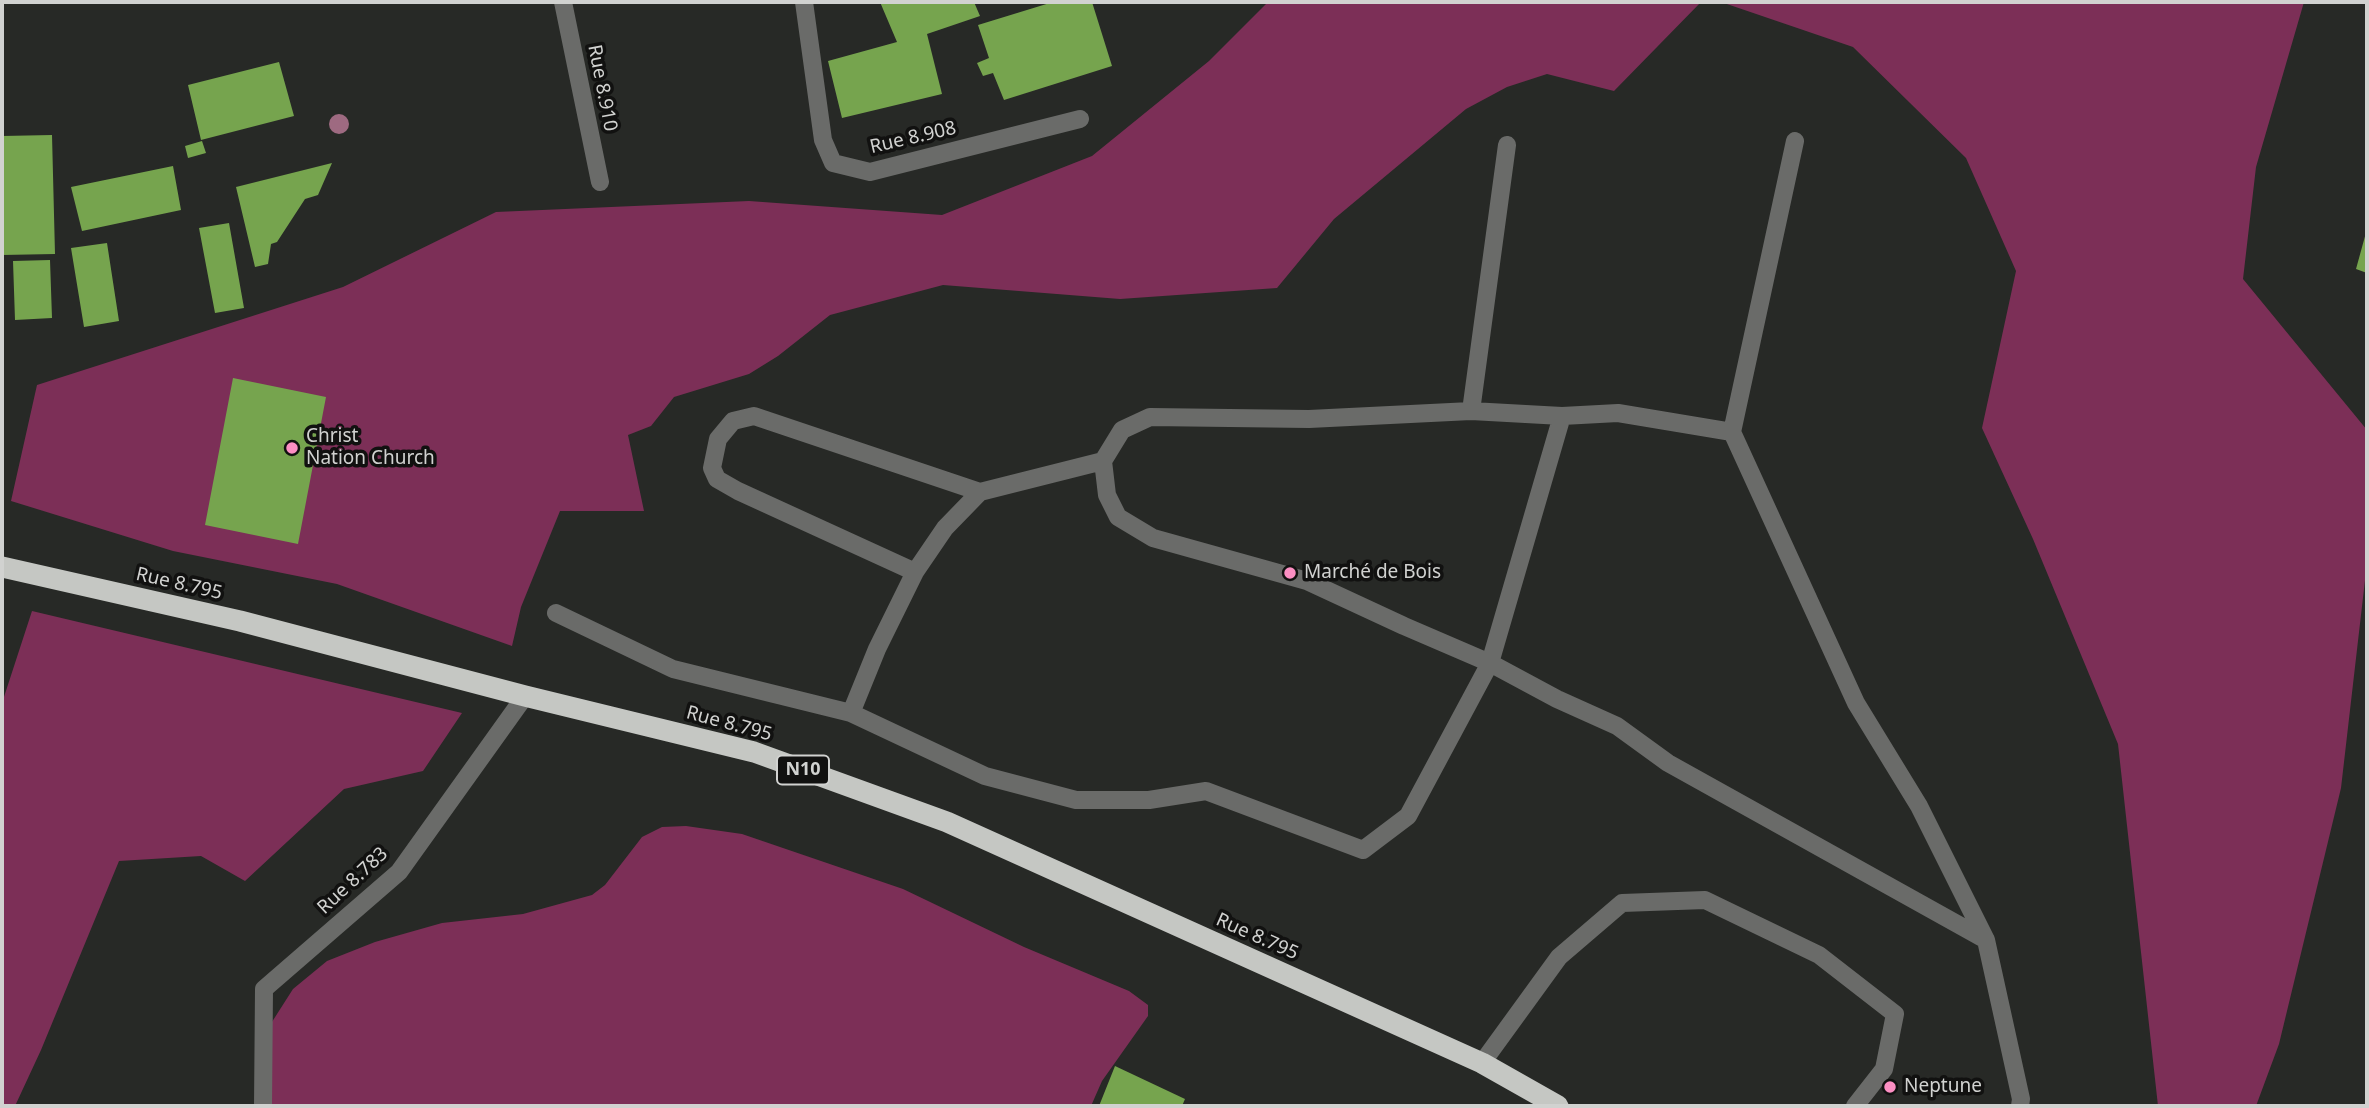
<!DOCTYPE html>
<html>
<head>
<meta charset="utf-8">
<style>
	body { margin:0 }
	#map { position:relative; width:2369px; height:1108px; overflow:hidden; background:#272926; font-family:"Noto Sans",sans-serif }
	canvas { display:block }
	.frame { position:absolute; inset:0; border:4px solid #d1d2d0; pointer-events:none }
</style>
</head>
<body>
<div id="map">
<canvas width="2369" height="1108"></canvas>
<div class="frame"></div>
</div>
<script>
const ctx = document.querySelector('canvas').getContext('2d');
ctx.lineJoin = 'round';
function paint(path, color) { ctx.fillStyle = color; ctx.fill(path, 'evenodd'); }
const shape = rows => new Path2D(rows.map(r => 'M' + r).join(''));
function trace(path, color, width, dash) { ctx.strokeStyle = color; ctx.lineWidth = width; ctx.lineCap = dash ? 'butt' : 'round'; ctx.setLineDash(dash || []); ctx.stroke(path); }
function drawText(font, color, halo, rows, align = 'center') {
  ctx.font = font + ' "Noto Sans",sans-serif'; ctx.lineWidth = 7; ctx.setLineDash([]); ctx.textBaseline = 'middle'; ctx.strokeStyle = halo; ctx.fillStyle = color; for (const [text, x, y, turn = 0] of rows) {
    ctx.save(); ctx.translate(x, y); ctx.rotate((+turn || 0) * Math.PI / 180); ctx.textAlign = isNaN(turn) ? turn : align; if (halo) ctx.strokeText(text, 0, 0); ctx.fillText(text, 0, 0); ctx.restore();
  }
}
const green = shape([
	[1268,2,1701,2,1614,91,1547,74,1507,87,1466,109,1334,219,1277,288,1120,299,943,285,830,315,778,356,749,374,674,397,651,426,628,435,644,511,560,511,521,607,512,646,337,584,173,551,11,501,37,385,343,287,496,212,749,201,942,215,1092,156,1209,61],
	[1721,2,2304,2,2256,167,2243,279,2367,430,2367,563,2341,788,2279,1044,2256,1106,2158,1106,2118,744,2033,539,1982,428,2016,271,1966,158,1853,47],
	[32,611,462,713,423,771,344,789,245,881,201,856,119,861,41,1050,15,1106,2,1106,2,703],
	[686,826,742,834,903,889,1024,947,1129,991,1148,1005,1148,1016,1102,1081,1091,1106,256,1106,270,1025,293,989,327,961,375,942,442,923,523,914,592,895,605,885,642,837,662,827]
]);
const building = shape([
	[880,2,974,2,980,16,927,34,942,94,842,118,828,61,897,42],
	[1053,2,1092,2,1112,66,1004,100,993,73,983,76,977,63,989,58,978,25],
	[279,62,294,116,201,140,188,85],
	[52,135,55,254,2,255,2,136],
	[202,141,206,153,188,158,185,146],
	[332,163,318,195,305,199,277,242,271,244,268,264,255,267,236,187],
	[173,166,181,210,82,231,71,187],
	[229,223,244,308,215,313,199,228],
	[2367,229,2367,273,2356,269],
	[107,243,119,321,84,327,71,248],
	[50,260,52,318,15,320,13,261],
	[233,378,326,397,298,544,205,525],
	[1115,1066,1185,1099,1182,1106,1099,1106]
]);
const minor = shape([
	[563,2,600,182],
	[804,2,823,140,833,163,870,172,1080,119],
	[1471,411,1507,145],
	[1732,432,1795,141],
	[915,572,738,491,717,479,712,468,718,439,733,421,754,416,980,492],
	[556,613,673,669,851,713,985,776,1076,800,1149,800,1206,791,1363,850,1408,816,1490,663,1562,416],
	[851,713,877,649,915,572,945,528,980,492,1103,461],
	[1986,940,1668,763,1617,726,1557,699,1490,663,1404,626,1307,581,1153,538,1118,517,1107,495,1103,461,1122,430,1150,417,1309,419,1471,411,1562,416,1618,413,1732,432,1856,703,1919,806,1986,940,2021,1099,2020,1106],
	[1482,1063,1559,957,1622,903,1705,900,1819,955,1895,1014,1884,1069,1855,1106],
	[263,1106,264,989,399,872,525,696]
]);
const highway = shape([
	[2,567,240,621,525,696,754,752,947,822,1482,1063,1558,1106]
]);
const trees = [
	[339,124]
];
const markers = [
	[292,448,7,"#fc8fc3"],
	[1290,573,7,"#fc8fc3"],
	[1890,1087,7,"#fc8fc3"]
];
const shields = [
	[803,770,52]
];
const shieldNames = [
	["N10",803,770]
];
const streetNames = [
	["Rue 8.910",602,88,79],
	["Rue 8.908",913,138,-13],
	["Rue 8.795",179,584,13],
	["Rue 8.795",729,724,15],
	["Rue 8.783",353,881,-43],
	["Rue 8.795",1257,937,24]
];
const poiNames = [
	["Christ",306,437],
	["Nation Church",306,459],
	["Marché de Bois",1304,573],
	["Neptune",1904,1087]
];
paint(green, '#7c2f57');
paint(building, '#76a44e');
trace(minor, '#6a6b69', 18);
trace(highway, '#c5c7c3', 21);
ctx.fillStyle = '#9e6a81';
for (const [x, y] of trees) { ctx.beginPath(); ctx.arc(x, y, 10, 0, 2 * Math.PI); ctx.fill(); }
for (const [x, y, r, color] of markers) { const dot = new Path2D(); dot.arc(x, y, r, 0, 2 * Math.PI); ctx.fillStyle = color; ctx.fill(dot); trace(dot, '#111110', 2.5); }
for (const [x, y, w] of shields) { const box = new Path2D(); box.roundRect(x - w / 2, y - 14.5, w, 29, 5); ctx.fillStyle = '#111110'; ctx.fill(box); trace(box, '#d1d2d0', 2); }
drawText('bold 18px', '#d1d2d0', null, shieldNames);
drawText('19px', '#d1d2d0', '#111110', streetNames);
drawText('19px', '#d1d2d0', '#111110', poiNames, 'left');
</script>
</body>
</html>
